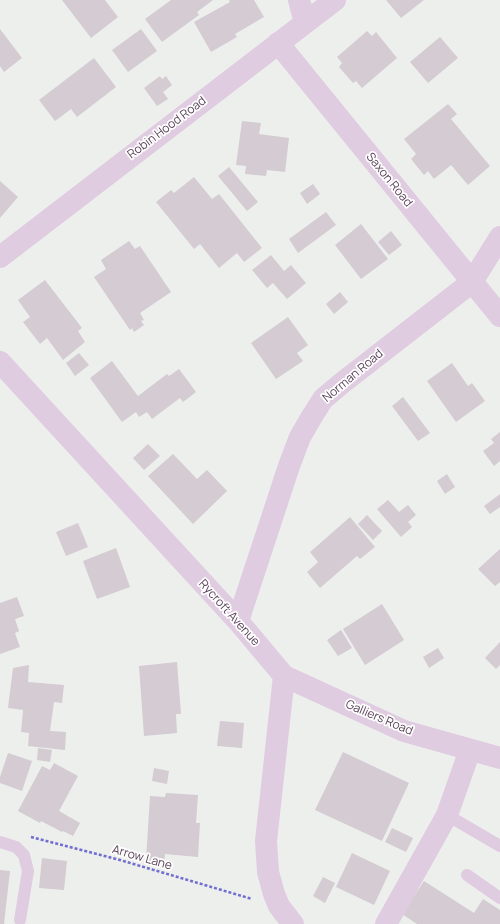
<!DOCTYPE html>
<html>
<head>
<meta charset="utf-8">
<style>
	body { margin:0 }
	canvas { display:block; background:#edefec }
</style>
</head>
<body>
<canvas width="500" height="924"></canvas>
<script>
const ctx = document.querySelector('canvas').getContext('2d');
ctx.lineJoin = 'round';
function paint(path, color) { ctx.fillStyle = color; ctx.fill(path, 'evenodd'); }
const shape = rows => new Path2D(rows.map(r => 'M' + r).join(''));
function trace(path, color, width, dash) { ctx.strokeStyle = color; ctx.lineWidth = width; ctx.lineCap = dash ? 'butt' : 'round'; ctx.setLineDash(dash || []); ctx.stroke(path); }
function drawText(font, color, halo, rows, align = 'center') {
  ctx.font = font + ' Manrope,sans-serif'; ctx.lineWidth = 3.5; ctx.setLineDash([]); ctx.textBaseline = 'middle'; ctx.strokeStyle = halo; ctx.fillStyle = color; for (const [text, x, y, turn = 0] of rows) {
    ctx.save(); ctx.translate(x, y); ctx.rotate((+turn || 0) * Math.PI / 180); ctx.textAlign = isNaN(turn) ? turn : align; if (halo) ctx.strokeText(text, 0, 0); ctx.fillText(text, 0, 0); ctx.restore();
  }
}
const building = shape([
	[62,0,105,0,118,17,91,38],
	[171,0,213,0,197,12,199,15,162,42,145,19],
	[229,0,254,0,264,17,235,34,237,37,211,52,194,22,230,2],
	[386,0,424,0,401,18],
	[0,29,22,58,4,72,0,66],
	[141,29,157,51,128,72,112,50],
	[367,31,372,36,376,32,397,58,362,88,356,81,353,83,339,67,342,63,337,57],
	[440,37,458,58,428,83,410,62],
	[94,58,116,87,77,117,71,109,55,121,39,100],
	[160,76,162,79,166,76,172,85,163,92,168,99,157,106,144,88],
	[448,104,457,114,451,119,490,166,468,185,451,165,434,179,428,171,424,175,411,159,416,154,404,139],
	[242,121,261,123,259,134,289,138,285,172,267,170,266,176,245,174,246,166,236,165],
	[229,167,258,202,247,211,218,176],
	[194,177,212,199,219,194,262,248,244,262,237,253,219,268,200,244,194,249,156,202,171,190,174,193],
	[0,181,18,197,0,218],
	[313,184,320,194,307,204,300,193],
	[326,212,336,225,298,253,289,239],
	[361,224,388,259,361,279,335,245],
	[391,231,402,245,389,255,378,242],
	[129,241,135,249,140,246,171,292,140,313,144,320,141,321,144,325,134,332,132,328,130,330,94,277,106,269,101,260],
	[271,255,284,271,291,265,306,283,287,299,273,283,267,288,252,270],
	[45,280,82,328,78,331,85,342,63,360,47,338,40,344,23,322,30,317,18,300],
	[340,292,348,302,334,314,326,304],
	[288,317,308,345,297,353,303,361,276,379,251,343],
	[79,353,89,365,75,376,66,363],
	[112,361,138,396,167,374,169,376,179,369,196,392,183,402,180,398,152,419,147,412,139,417,136,412,122,422,90,378],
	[452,363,468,386,472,383,485,401,456,422,427,381],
	[403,397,430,433,418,441,392,406],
	[500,432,500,461,494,466,483,451,494,443,491,439],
	[148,444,160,456,144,470,133,458],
	[173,454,197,479,207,470,227,491,193,524,148,476],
	[447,474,455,487,445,494,437,481],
	[500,494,500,507,490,514,484,506],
	[388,500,399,512,408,505,416,515,408,522,412,527,401,537,377,509],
	[367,515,382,531,373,540,358,524],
	[350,517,375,547,360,559,357,556,320,588,307,572,318,562,310,552],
	[78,523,88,547,66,556,56,532],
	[116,548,130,587,97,599,83,561],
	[500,549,500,582,495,586,478,569],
	[17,597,24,616,15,619,19,631,15,633,20,647,0,654,0,603],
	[382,604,404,640,365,665,343,629],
	[341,630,352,648,338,656,327,640],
	[500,642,500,665,496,669,485,658],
	[438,648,444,658,429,668,423,657],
	[177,662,181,714,176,714,177,733,144,736,139,666],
	[29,665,28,682,64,685,62,703,54,702,50,731,66,732,65,750,28,746,29,733,21,732,23,710,8,708,13,668],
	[220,721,244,723,242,748,217,746],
	[38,748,52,750,50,762,37,760],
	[343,752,409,783,382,841,315,810],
	[8,753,32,761,22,791,0,783,0,777],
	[54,763,78,776,59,811,80,823,73,836,63,831,62,832,41,821,40,823,18,811,42,766,50,770],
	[154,768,169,771,167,784,152,781],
	[166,793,198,795,196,823,200,823,198,857,165,854,164,865,146,860,150,796,165,797],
	[392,828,413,838,406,852,385,842],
	[352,853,390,871,374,905,336,887],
	[42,858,67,861,64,890,39,888],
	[0,870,10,871,4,924,0,924],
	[323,877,335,883,325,903,313,896],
	[424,881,474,913,483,899,500,910,500,924,417,924,402,914]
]);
const path = shape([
	[31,837,120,860,252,899]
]);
const lane = shape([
	[447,815,500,846],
	[0,842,16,847,24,855,28,871,20,920],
	[467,875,500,898]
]);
const street = shape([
	[299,0,305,23],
	[278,43,500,316],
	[0,257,335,0],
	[0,362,238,621,284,676,266,841,268,872,274,894,279,906,293,924],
	[238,621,289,466,300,437,311,418,323,399,342,383,472,282,500,237],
	[284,676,404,731,500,758],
	[386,924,447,815,470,750]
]);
const streetNames = [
	["Robin Hood Road",167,128,-37],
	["Saxon Road",389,180,51],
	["Norman Road",353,376,-40],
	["Rycroft Avenue",229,613,48],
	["Galliers Road",379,718,23],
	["Arrow Lane",142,858,16]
];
paint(building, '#d4cbd3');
trace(path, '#726dd0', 2.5, [3, 2]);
trace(lane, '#e0cce0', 12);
trace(street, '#e0cce0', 22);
drawText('12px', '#5a445a', '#fff', streetNames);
</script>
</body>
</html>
